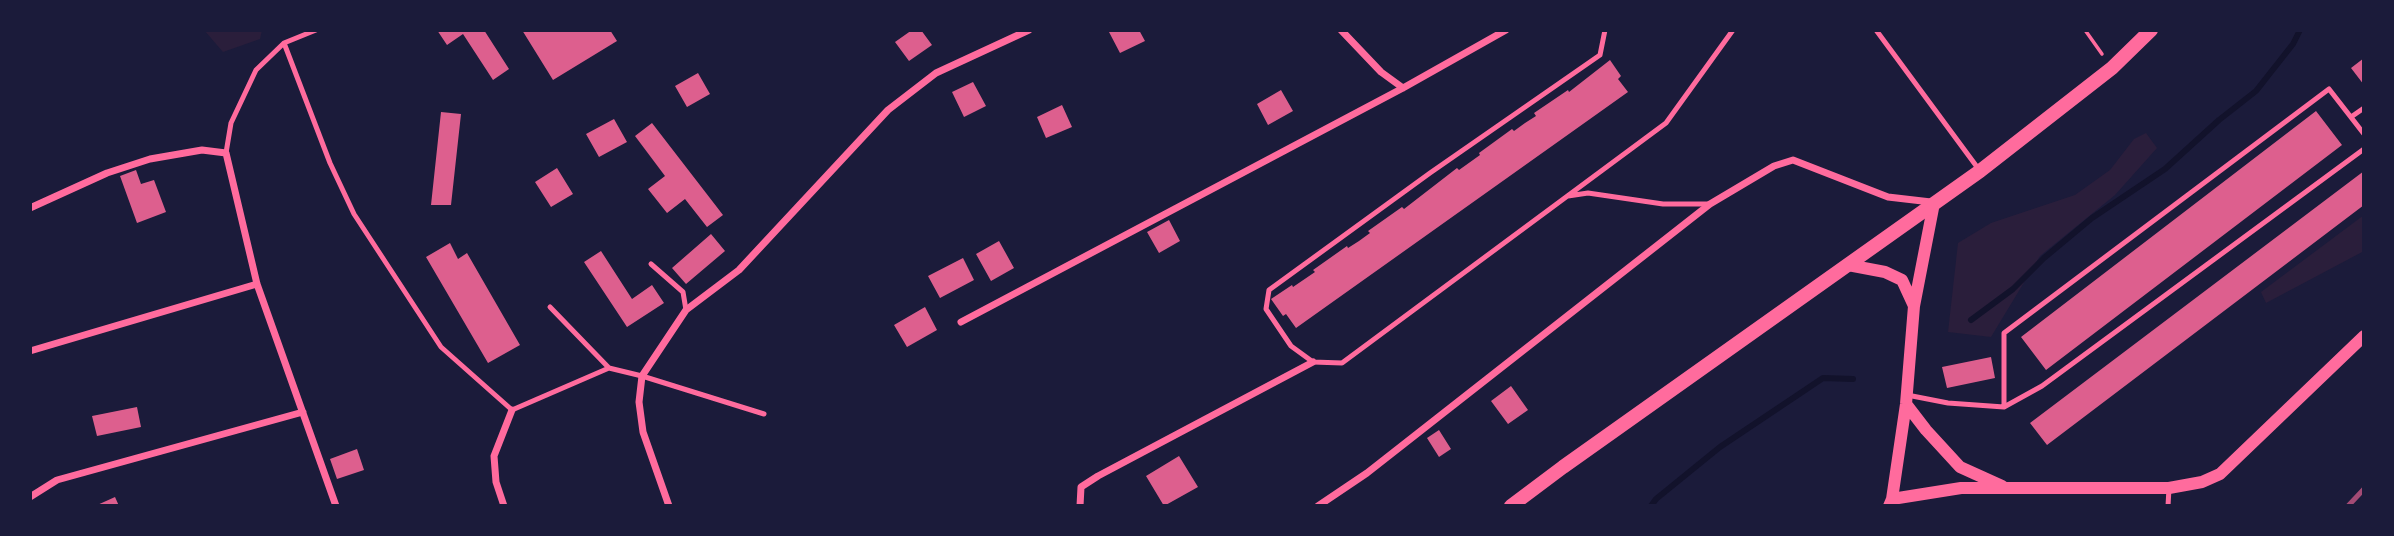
<!DOCTYPE html>
<html>
<head>
<meta charset="utf-8">
<style>
	body { margin:0 }
	#map { position:relative; width:2394px; height:536px; overflow:hidden; background:#1b1b3a; font-family:Montserrat,sans-serif }
	canvas { display:block }
	.frame { position:absolute; inset:0; border:32px solid #1b1b3a; pointer-events:none }
</style>
</head>
<body>
<div id="map">
<canvas width="2394" height="536"></canvas>
<div class="frame"></div>
</div>
<script>
const ctx = document.querySelector('canvas').getContext('2d');
ctx.lineJoin = 'round';
function paint(path, color) { ctx.fillStyle = color; ctx.fill(path, 'evenodd'); }
const shape = rows => new Path2D(rows.map(r => 'M' + r).join(''));
function trace(path, color, width, dash) { ctx.strokeStyle = color; ctx.lineWidth = width; ctx.lineCap = dash ? 'butt' : 'round'; ctx.setLineDash(dash || []); ctx.stroke(path); }
const green = shape([
	[204,30,262,30,260,39,223,52],
	[2146,133,2157,148,2115,195,2040,256,1991,337,1948,332,1958,243,1991,223,2075,195,2110,170,2134,139],
	[2364,215,2364,251,2266,303,2261,292]
]);
const stream = shape([
	[1971,320,2013,289,2044,258,2092,218,2165,169,2219,120,2256,91,2293,44,2300,30],
	[1651,506,1656,499,1720,447,1823,378,1853,379]
]);
const building = shape([
	[437,30,484,30,509,69,493,80,463,34,447,45],
	[522,30,610,30,617,41,553,80],
	[912,30,921,30,932,45,909,61,895,42],
	[1113,30,1139,30,1145,41,1120,53,1109,32],
	[2364,58,2364,85,2351,68],
	[1610,60,1621,76,1618,79,1628,92,1296,328,1286,314,1283,316,1271,299,1292,285,1293,287,1315,272,1313,270,1347,246,1348,248,1359,241,1370,233,1368,231,1402,207,1404,209,1457,168,1459,170,1480,155,1479,153,1512,129,1514,131,1525,123,1536,116,1534,113,1568,90,1569,92],
	[698,73,710,94,687,107,675,86],
	[973,82,986,106,964,117,952,92],
	[1281,90,1293,111,1268,125,1257,104],
	[1062,105,1072,127,1046,138,1037,117],
	[2316,111,2342,145,2046,370,2021,337],
	[441,112,461,114,451,205,431,205],
	[614,119,627,142,599,157,586,134],
	[652,123,723,215,707,227,685,199,667,213,648,189,665,176,635,136],
	[557,168,573,194,551,207,535,182],
	[136,170,141,184,154,180,166,212,137,223,120,176],
	[2364,171,2364,205,2047,445,2030,423],
	[1169,220,1180,241,1159,253,1147,232],
	[711,234,725,251,686,284,672,268],
	[999,241,1014,268,991,281,976,254],
	[450,243,458,259,467,253,520,345,488,363,426,257],
	[601,251,632,299,652,285,664,303,627,327,584,262],
	[963,258,974,280,940,298,928,276],
	[925,307,937,330,907,347,894,325],
	[1991,357,1995,378,1947,388,1942,367],
	[1511,386,1528,410,1508,424,1491,401],
	[137,407,141,427,97,436,92,416],
	[1439,430,1451,449,1439,457,1427,438],
	[357,449,364,470,337,479,330,459],
	[1179,456,1198,487,1164,506,1146,476],
	[115,497,119,506,95,506]
]);
const path = shape([
	[2085,30,2102,54]
]);
const service = shape([
	[1605,30,1600,55,1430,173,1269,290,1266,309,1291,346,1313,362,1342,363,1666,123,1733,30],
	[1876,30,1980,171],
	[284,43,330,163,354,214,441,347,512,410,609,368,642,376,764,414],
	[2351,117,2364,108],
	[226,153,231,123,256,70,284,43,316,30],
	[1568,196,1588,193,1663,204,1710,204],
	[651,264,683,292,686,310],
	[550,307,609,368],
	[1907,395,1948,403,2004,407,2042,386,2364,149],
	[2004,407,2004,333,2329,89,2364,134],
	[2168,506,2169,488]
]);
const minor = shape([
	[1341,30,1381,72,1403,88],
	[30,208,107,173,150,159,202,150,226,153,257,284,336,506],
	[961,322,1403,88,1506,30],
	[30,351,257,284],
	[30,497,57,480,303,412],
	[504,506,496,482,494,456,512,410],
	[669,506,643,432,639,402,642,376,686,310,739,270,888,110,936,73,1029,30],
	[1080,506,1081,487,1098,476,1313,362],
	[1318,506,1367,473,1710,204,1774,166,1793,160,1888,197,1931,202]
]);
const tertiary = shape([
	[1848,265,1885,272,1902,280,1914,306],
	[1906,404,1926,430,1960,467,2002,486],
	[1892,499,1961,488,2169,488,2202,482,2220,474,2364,336],
	[1889,506,1892,499,1906,404,1914,306,1934,203]
]);
const secondary = shape([
	[1511,506,1563,467,1980,171,2112,68,2151,30]
]);
const rail = shape([
	[2348,506,2364,489]
]);
paint(green, '#2a1e3b');
trace(stream, '#12122b', 6);
paint(building, '#dd5f8e');
trace(path, '#ff6b9d', 3.5);
trace(service, '#ff6b9d', 5);
trace(minor, '#ff6b9d', 7);
trace(tertiary, '#ff6b9d', 12);
trace(secondary, '#ff6b9d', 14);
trace(rail, '#a44b75', 5);
</script>
</body>
</html>
